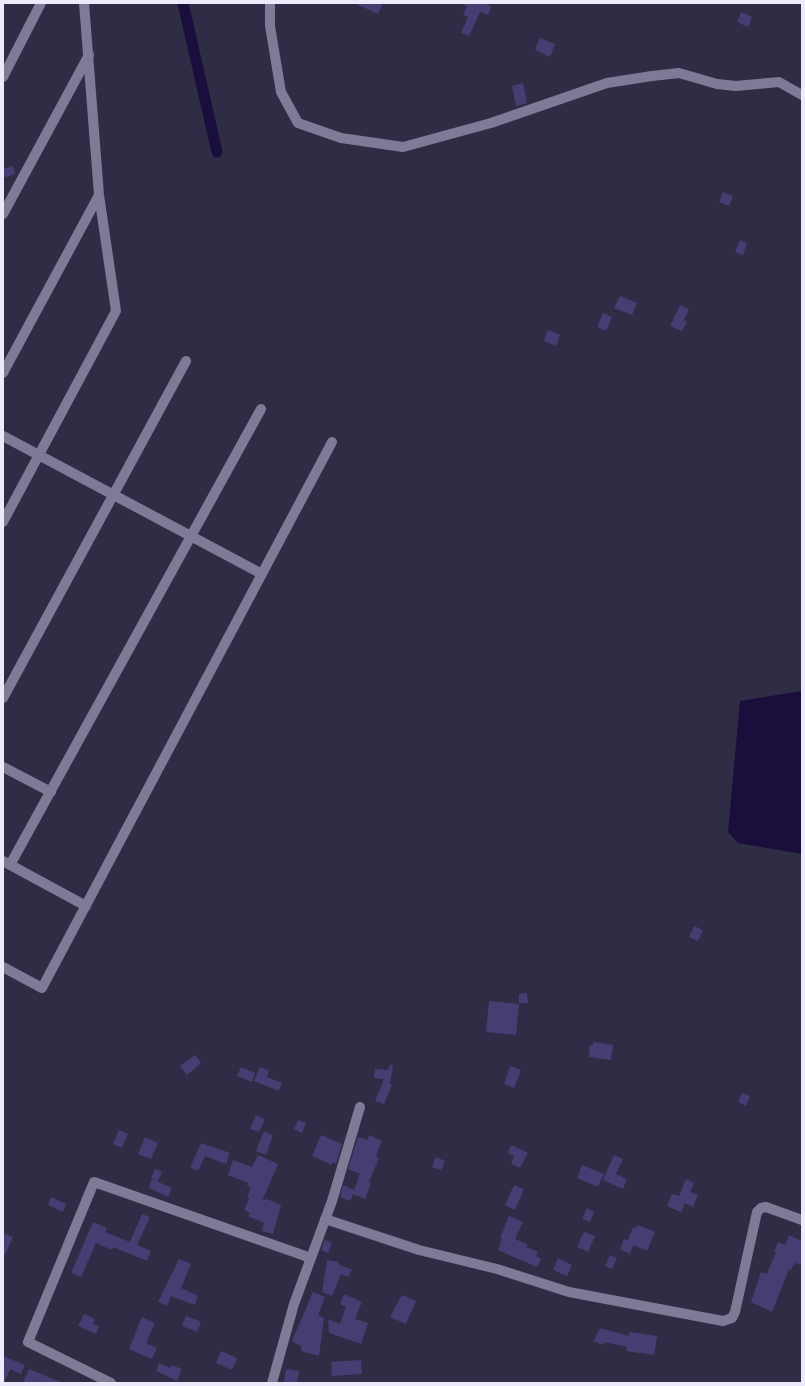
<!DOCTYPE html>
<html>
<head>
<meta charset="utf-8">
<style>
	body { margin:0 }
	#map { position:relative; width:805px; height:1386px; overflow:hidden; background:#2f2d45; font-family:Manrope,sans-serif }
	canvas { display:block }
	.frame { position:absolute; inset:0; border:4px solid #ecebfb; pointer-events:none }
</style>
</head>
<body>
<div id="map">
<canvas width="805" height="1386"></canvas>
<div class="frame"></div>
</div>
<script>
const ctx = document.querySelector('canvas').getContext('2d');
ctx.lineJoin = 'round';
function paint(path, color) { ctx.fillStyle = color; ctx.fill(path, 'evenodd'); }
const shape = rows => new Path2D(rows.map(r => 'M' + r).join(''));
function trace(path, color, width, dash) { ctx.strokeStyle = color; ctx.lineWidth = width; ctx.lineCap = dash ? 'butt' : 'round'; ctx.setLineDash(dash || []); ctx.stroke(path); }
const water = shape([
	[802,691,802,854,738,843,728,832,740,701]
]);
const canal = shape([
	[183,3,217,152]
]);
const building = shape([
	[354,3,383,3,378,14],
	[461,3,490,3,488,6,491,7,488,15,480,12,469,36,461,33,468,17,463,15,467,6],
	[741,12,752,17,748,27,737,22],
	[540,38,555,44,550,57,535,50],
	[523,83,527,103,516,106,512,86],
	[13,166,15,174,3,178,3,169],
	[723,192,733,196,729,206,719,202],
	[740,240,747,243,743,255,735,252],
	[620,296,637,303,632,315,614,308],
	[680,305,689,309,684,320,687,322,682,331,670,326],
	[603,313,612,317,606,331,597,327],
	[548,330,560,335,556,346,544,341],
	[694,926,703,930,698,941,689,937],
	[527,993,528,1003,519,1003,519,994],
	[489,1001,519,1004,516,1035,486,1032],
	[593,1042,613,1045,611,1060,589,1057,590,1045,593,1045],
	[195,1055,201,1063,187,1075,180,1066],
	[390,1065,393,1065,390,1084,392,1085,384,1104,375,1101,384,1079,374,1078,375,1069,388,1070],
	[510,1066,521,1070,514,1088,504,1084],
	[241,1067,255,1073,252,1082,237,1076],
	[260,1067,269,1071,267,1077,282,1083,279,1091,254,1081],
	[742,1093,750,1096,746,1106,738,1102],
	[256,1115,265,1119,259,1132,250,1129],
	[298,1120,306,1123,302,1133,294,1129],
	[119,1130,128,1134,122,1148,113,1144],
	[264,1131,273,1135,266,1155,256,1151],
	[321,1135,342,1144,336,1164,333,1162,332,1165,312,1156],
	[369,1135,382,1141,376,1156,379,1158,369,1182,371,1183,365,1199,353,1194,350,1201,340,1197,343,1185,354,1190,360,1174,348,1169,358,1137,367,1140],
	[145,1137,158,1143,151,1159,138,1154],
	[201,1143,230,1153,226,1164,205,1156,198,1171,190,1168],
	[511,1145,528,1153,520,1168,511,1164,514,1156,508,1153],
	[258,1155,278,1164,262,1201,267,1199,281,1205,273,1234,262,1231,264,1223,248,1216,250,1213,244,1210,249,1199,247,1198,251,1187,247,1186,248,1183,228,1175,233,1160,252,1167],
	[614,1155,623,1159,616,1174,627,1179,623,1189,603,1180],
	[436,1157,445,1161,441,1170,432,1167],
	[582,1165,604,1174,598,1187,577,1178],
	[155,1169,162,1172,158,1181,151,1178],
	[152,1179,172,1188,168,1197,149,1188],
	[686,1179,694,1183,690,1192,698,1195,693,1207,685,1203,681,1212,667,1206,672,1194,679,1196],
	[514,1185,524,1189,515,1210,505,1205],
	[51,1197,66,1204,63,1212,48,1205],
	[587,1208,594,1212,590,1222,582,1219],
	[142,1214,150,1217,137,1245,151,1251,147,1261,113,1247,112,1250,96,1243,81,1277,71,1273,93,1222,107,1228,105,1232,130,1242],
	[509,1216,523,1222,515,1239,527,1244,526,1247,538,1252,536,1256,541,1259,537,1267,498,1250,502,1239,500,1238],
	[638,1225,655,1232,647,1251,633,1245,630,1254,620,1249,624,1239,628,1240,633,1227,636,1228],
	[584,1232,595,1236,588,1252,577,1247],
	[3,1233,13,1237,3,1259],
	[789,1235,802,1241,802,1265,795,1263,791,1270,789,1269,772,1312,751,1302,761,1272,767,1274,776,1252,774,1251,778,1242,785,1245],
	[325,1240,332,1243,328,1253,321,1250],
	[610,1255,617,1258,612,1269,605,1266],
	[558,1258,572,1265,567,1276,553,1270],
	[179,1259,191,1264,181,1288,198,1296,195,1305,171,1296,167,1306,158,1302],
	[327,1260,339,1262,338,1264,352,1270,348,1277,341,1274,332,1296,322,1292],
	[313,1292,325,1297,318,1315,324,1318,319,1356,301,1351,301,1346,292,1341],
	[344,1294,362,1302,355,1319,368,1323,361,1344,329,1333,328,1319,340,1324,346,1307,340,1304],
	[402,1295,416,1301,406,1324,390,1317],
	[84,1314,95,1319,93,1324,99,1326,96,1334,78,1326],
	[186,1316,201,1322,197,1332,182,1326],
	[142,1317,155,1323,146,1343,157,1348,152,1359,129,1349],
	[600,1328,629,1336,629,1332,657,1336,654,1355,626,1351,627,1347,604,1342,603,1345,594,1341],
	[221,1351,237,1358,232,1370,216,1363],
	[3,1356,25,1365,21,1374,10,1369,4,1383],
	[361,1360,362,1374,332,1376,331,1362],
	[159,1363,170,1368,171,1365,182,1369,177,1381,156,1371],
	[29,1369,63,1383,23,1383],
	[286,1369,299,1371,297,1383,284,1383]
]);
const minor = shape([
	[270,3,270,26,281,92,298,123,341,138,403,147,491,123,607,83,652,76,679,73,717,84,736,86,779,82,802,95],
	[3,77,41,3],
	[3,214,89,55],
	[3,373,99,195],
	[3,436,262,574],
	[3,522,116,311,99,195,84,3],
	[3,698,186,361],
	[3,767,51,792],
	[3,861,86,906],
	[10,865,261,409],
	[3,967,42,988,332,442],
	[325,1219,419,1250,497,1269,569,1292,723,1321,732,1318,735,1312,757,1212,761,1208,766,1207,802,1220],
	[111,1383,28,1342,94,1182,311,1258],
	[272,1383,294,1304,332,1201,360,1107]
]);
paint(water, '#1a0e3d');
trace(canal, '#1a0e3d', 11);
paint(building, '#463e72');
trace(minor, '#7d7b95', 10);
</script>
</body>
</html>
